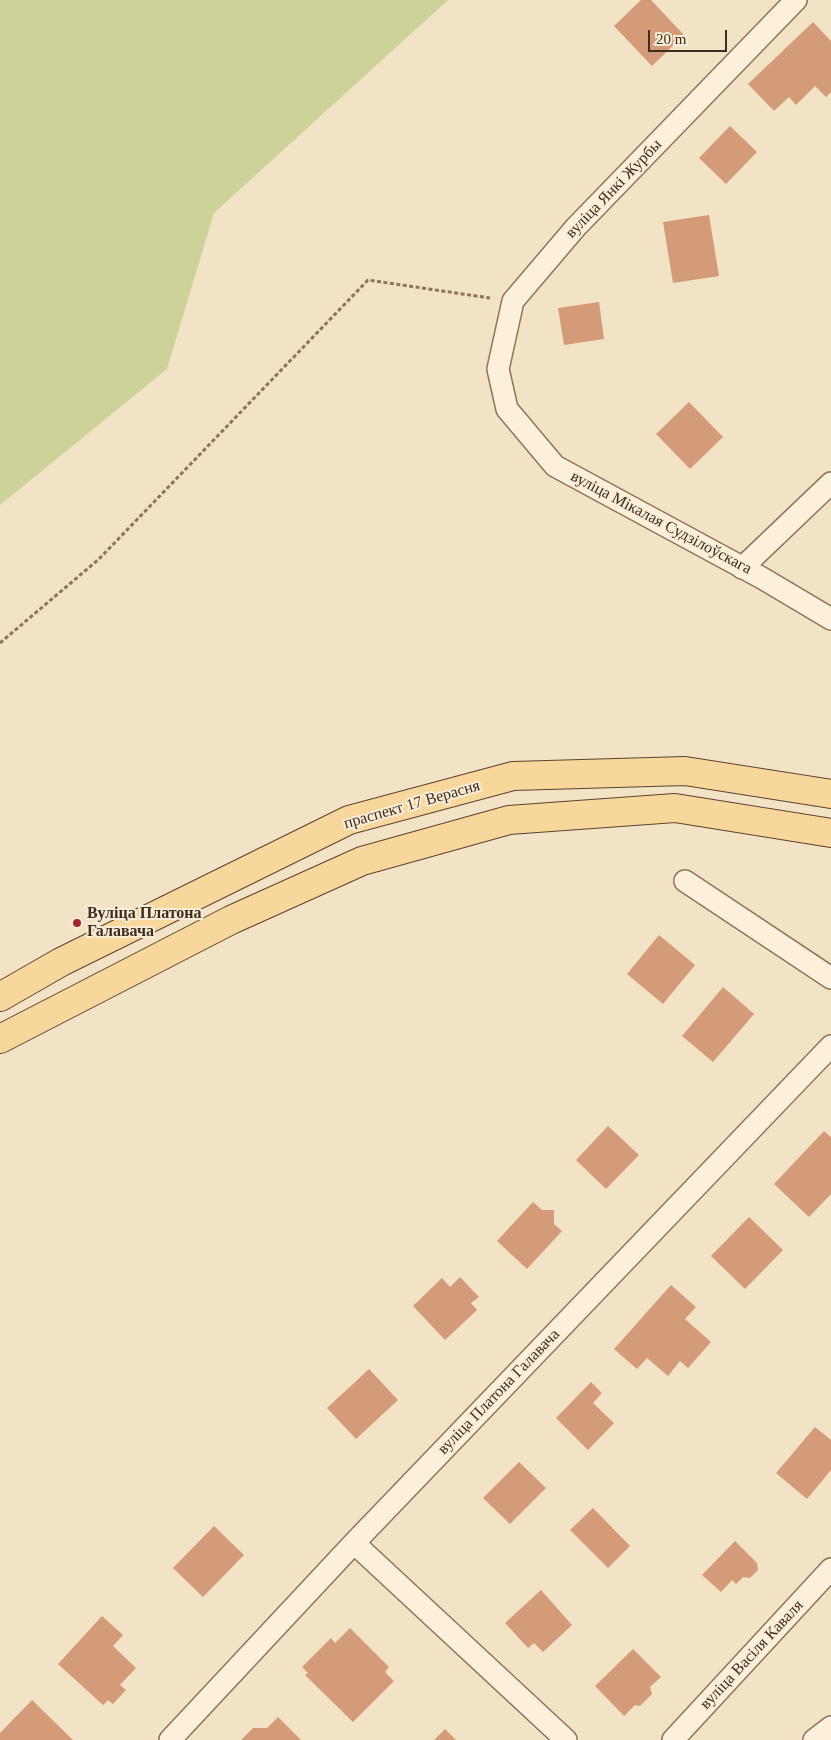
<!DOCTYPE html>
<html>
<head>
<meta charset="utf-8">
<style>
	body { margin:0 }
	#map { position:relative; width:831px; height:1740px; overflow:hidden; background:#f2e3c6; font-family:Georgia,serif }
	canvas { display:block }
	.scale { position:absolute; left:648px; top:30px; width:79px; height:22px; box-sizing:border-box; border:2px solid #3e2d1e; border-top:0; padding-left:6px; font-size:15px; line-height:18px; white-space:nowrap; color:#3e2d1e; -webkit-text-stroke:4px #f9edd6; paint-order:stroke }
</style>
</head>
<body>
<div id="map">
<canvas width="831" height="1740"></canvas>
<div class="scale">20 m</div>
</div>
<script>
const ctx = document.querySelector('canvas').getContext('2d');
ctx.lineJoin = 'round';
function paint(path, color) { ctx.fillStyle = color; ctx.fill(path, 'evenodd'); }
const shape = rows => new Path2D(rows.map(r => 'M' + r).join(''));
function trace(path, color, width, dash) { ctx.strokeStyle = color; ctx.lineWidth = width; ctx.lineCap = dash ? 'butt' : 'round'; ctx.setLineDash(dash || []); ctx.stroke(path); }
function drawText(font, color, halo, rows, align = 'center') {
  ctx.font = font + ' Georgia,serif'; ctx.lineWidth = 4; ctx.setLineDash([]); ctx.textBaseline = 'middle'; ctx.strokeStyle = halo; ctx.fillStyle = color; for (const [text, x, y, turn = 0] of rows) {
    ctx.save(); ctx.translate(x, y); ctx.rotate((+turn || 0) * Math.PI / 180); ctx.textAlign = isNaN(turn) ? turn : align; if (halo) ctx.strokeText(text, 0, 0); ctx.fillText(text, 0, 0); ctx.restore();
  }
}
const green = shape([
	[0,0,448,0,214,213,167,369,0,505]
]);
const building = shape([
	[641,0,651,0,684,35,652,66,614,26],
	[813,22,831,41,831,92,826,97,815,86,796,105,789,97,774,111,748,84],
	[730,126,757,152,726,184,699,158],
	[709,215,719,276,673,283,663,222],
	[599,302,604,339,564,345,558,308],
	[689,402,723,437,690,469,656,434],
	[659,935,695,965,663,1004,627,974],
	[723,987,754,1014,713,1062,682,1036],
	[608,1126,639,1155,606,1189,576,1160],
	[824,1131,831,1137,831,1194,809,1217,774,1184],
	[533,1202,542,1210,554,1210,554,1224,562,1231,527,1269,497,1241],
	[749,1217,783,1250,745,1289,711,1256],
	[460,1277,479,1297,471,1303,477,1310,445,1340,413,1306,442,1278,450,1287],
	[671,1285,696,1307,685,1319,711,1342,688,1368,680,1361,668,1376,647,1358,637,1369,614,1349],
	[369,1369,398,1400,356,1439,327,1408],
	[591,1382,602,1393,593,1403,614,1423,588,1450,556,1418],
	[815,1427,831,1440,831,1470,807,1499,776,1473],
	[519,1462,546,1488,510,1524,483,1498],
	[593,1508,630,1546,608,1568,570,1530],
	[214,1526,244,1555,203,1597,173,1568],
	[735,1541,757,1563,758,1570,750,1578,743,1577,736,1584,732,1580,721,1592,702,1575],
	[541,1590,572,1625,543,1652,534,1643,528,1648,505,1623],
	[102,1616,123,1635,113,1646,136,1668,120,1685,126,1690,113,1704,108,1700,103,1705,58,1664],
	[350,1628,389,1667,385,1672,394,1681,353,1722,305,1675,308,1673,302,1667,331,1638,335,1643],
	[633,1649,661,1677,650,1687,652,1694,640,1706,635,1705,624,1716,595,1686],
	[32,1700,73,1740,0,1740,0,1733],
	[278,1717,301,1740,241,1740,253,1728,267,1728],
	[445,1729,456,1740,434,1740]
]);
const path = shape([
	[0,643,99,559,368,280,490,298]
]);
const minor = shape([
	[796,0,576,227,513,301,498,369,507,409,555,466,762,578,831,619],
	[742,568,831,483],
	[685,881,831,978],
	[354,1543,566,1740],
	[170,1740,354,1543,831,1046],
	[673,1740,831,1569],
	[814,1740,831,1727]
]);
const primary = shape([
	[0,997,61,962,349,820,513,776,685,771,831,794],
	[0,1039,231,920,362,861,509,820,675,808,831,833]
]);
const markers = [
	[77,923,5,"#a42429"]
];
const streetNames = [
	["вуліца Янкі Журбы",614,189,-46],
	["вуліца Мікалая Судзілоўскага",661,523,28],
	["праспект 17 Верасня",412,805,-16],
	["вуліца Платона Галавача",499,1392,-46],
	["вуліца Васіля Каваля",752,1655,-47]
];
const poiNames = [
	["Вуліца Платона",87,914],
	["Галавача",87,932]
];
paint(green, '#cdd298');
paint(building, '#d39b78');
trace(minor, '#8f7459', 24);
trace(primary, '#5d422e', 30);
trace(path, '#8f7459', 3, [4, 2.5]);
trace(minor, '#fcf0da', 21);
trace(primary, '#f7d79b', 28);
for (const [x, y, r, color] of markers) { const dot = new Path2D(); dot.arc(x, y, r, 0, 2 * Math.PI); ctx.fillStyle = color; ctx.fill(dot); trace(dot, '#f9edd6', 2); }
drawText('16px', '#3e2d1e', '#f9edd6', streetNames);
drawText('bold 16px', '#3e2d1e', '#f9edd6', poiNames, 'left');
</script>
</body>
</html>
